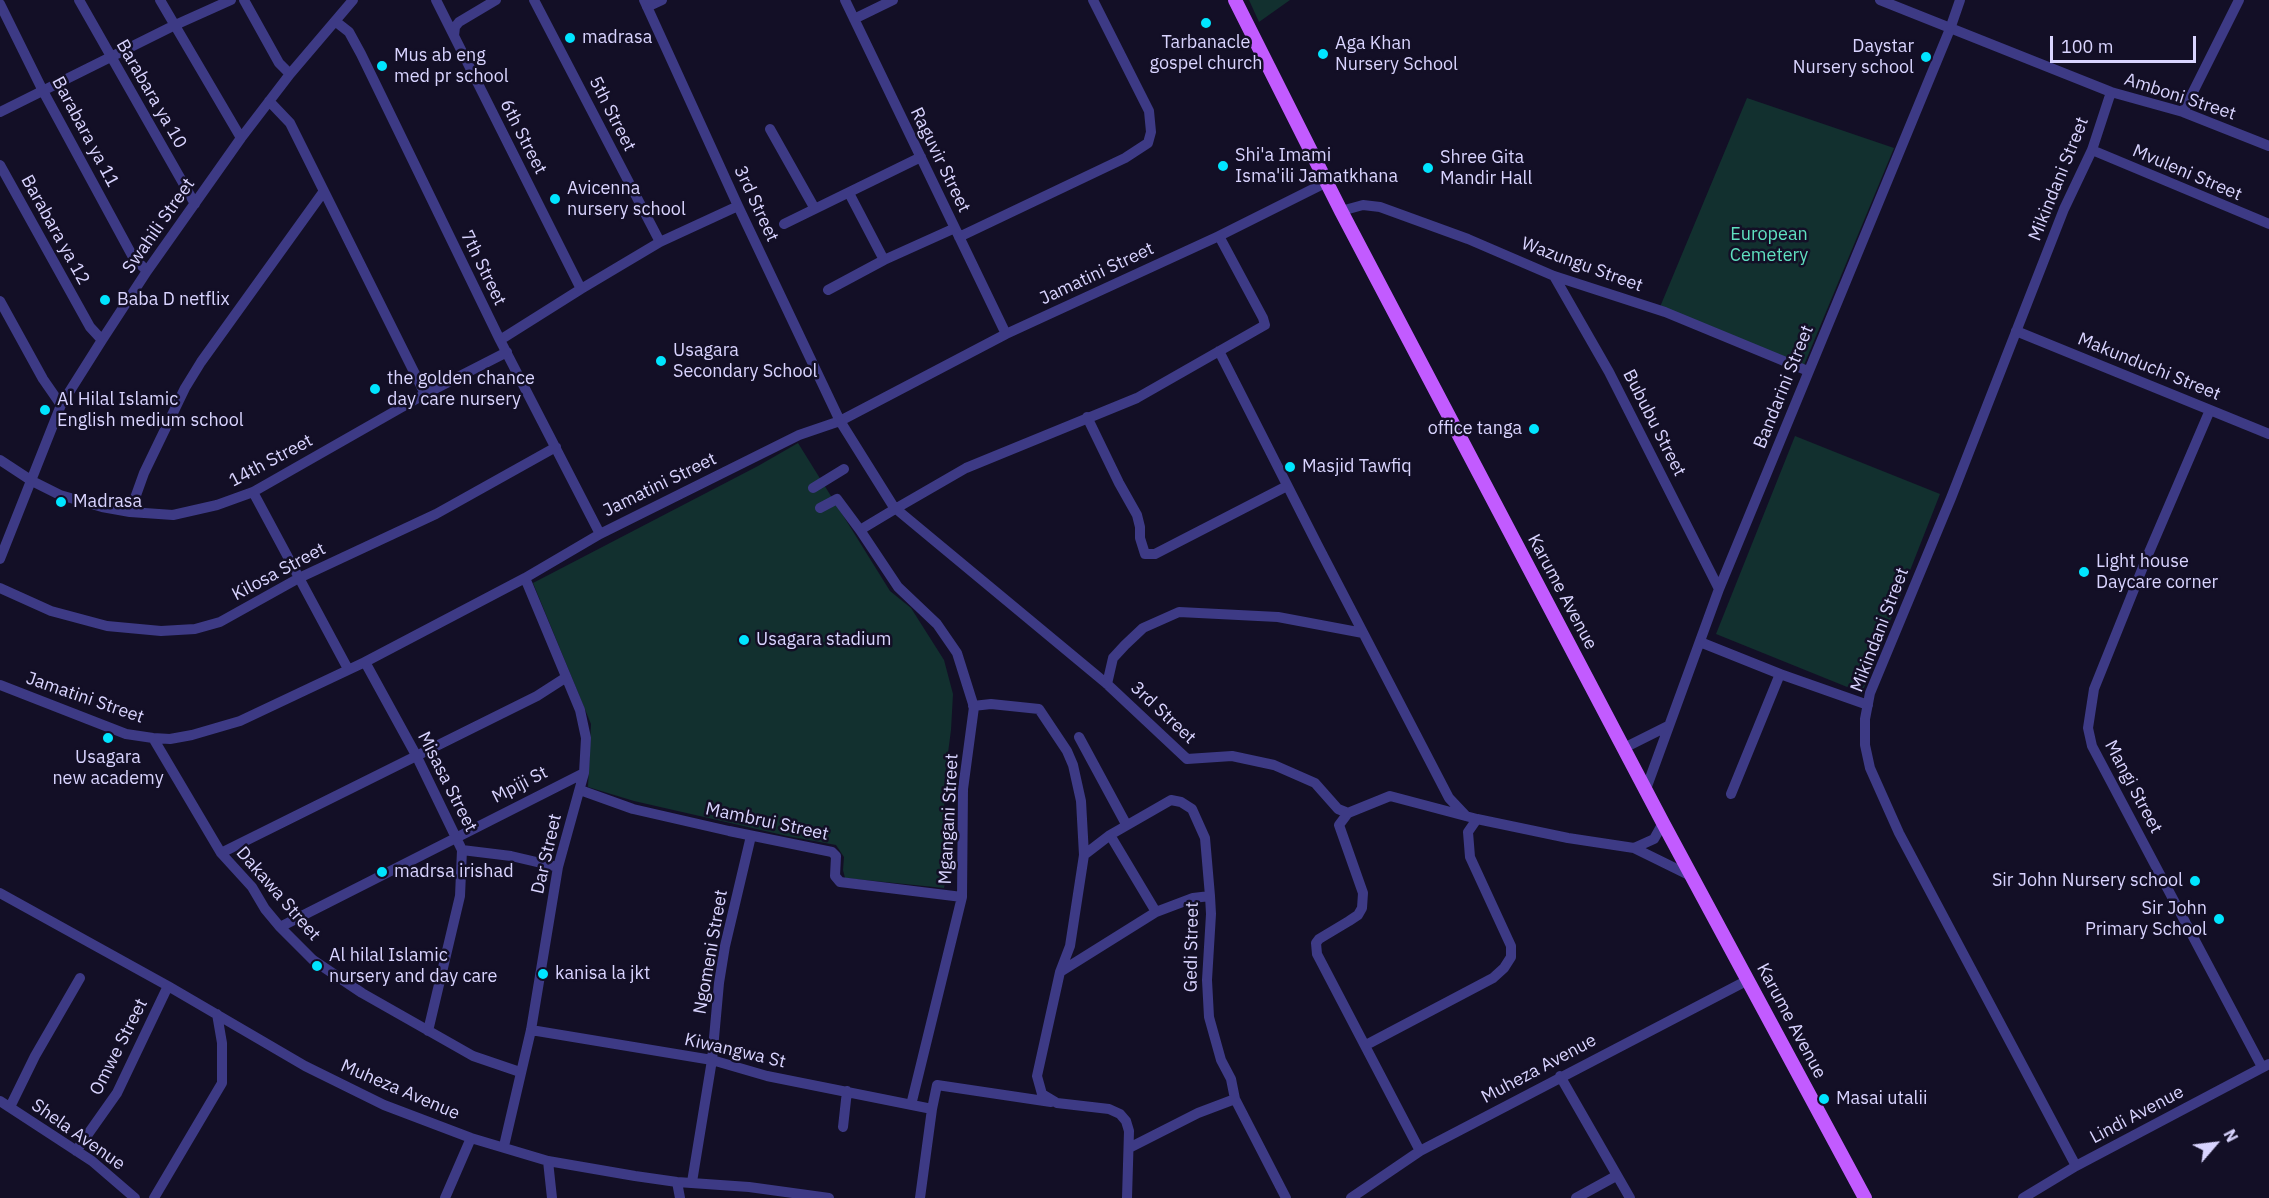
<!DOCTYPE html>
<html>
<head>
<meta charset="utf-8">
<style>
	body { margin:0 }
	#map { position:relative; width:2269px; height:1198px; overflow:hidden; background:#130f26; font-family:"IBM Plex Sans",sans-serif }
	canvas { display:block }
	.north { position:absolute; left:2185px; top:1114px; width:60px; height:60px; -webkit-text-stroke:4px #130f26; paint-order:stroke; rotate:62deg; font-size:16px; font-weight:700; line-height:24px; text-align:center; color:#d9d4ff }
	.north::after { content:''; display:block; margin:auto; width:21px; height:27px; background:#d9d4ff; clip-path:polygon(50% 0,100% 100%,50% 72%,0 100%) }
	.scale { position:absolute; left:2050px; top:36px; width:146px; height:27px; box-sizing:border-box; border:3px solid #d9d4ff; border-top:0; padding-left:8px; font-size:18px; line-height:21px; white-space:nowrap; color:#d9d4ff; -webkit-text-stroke:4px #130f26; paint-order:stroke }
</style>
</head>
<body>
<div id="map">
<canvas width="2269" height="1198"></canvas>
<div class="north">N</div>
<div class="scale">100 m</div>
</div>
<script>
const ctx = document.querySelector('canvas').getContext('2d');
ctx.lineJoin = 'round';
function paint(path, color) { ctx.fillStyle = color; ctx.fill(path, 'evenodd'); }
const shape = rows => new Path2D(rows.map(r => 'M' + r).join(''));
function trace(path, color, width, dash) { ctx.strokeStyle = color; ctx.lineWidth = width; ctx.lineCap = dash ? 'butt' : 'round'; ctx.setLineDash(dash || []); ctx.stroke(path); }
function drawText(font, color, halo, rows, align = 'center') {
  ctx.font = font + ' "IBM Plex Sans",sans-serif'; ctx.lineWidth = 5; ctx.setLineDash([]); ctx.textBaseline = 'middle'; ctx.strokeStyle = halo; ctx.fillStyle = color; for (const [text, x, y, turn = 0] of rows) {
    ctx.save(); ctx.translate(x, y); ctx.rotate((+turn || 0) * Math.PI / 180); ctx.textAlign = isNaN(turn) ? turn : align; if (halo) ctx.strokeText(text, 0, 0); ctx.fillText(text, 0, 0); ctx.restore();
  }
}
const green = shape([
	[1249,0,1290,0,1259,22],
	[1747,98,1894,148,1804,365,1660,307],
	[1795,436,1940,494,1862,693,1716,634],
	[798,443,890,591,911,608,944,660,953,694,951,730,945,776,944,818,947,875,944,888,845,878,843,870,844,857,836,845,787,836,634,801,588,787,591,724,533,583,758,466]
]);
const minor = shape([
	[79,0,195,204],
	[160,0,241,138],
	[244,0,279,63,290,74],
	[436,0,581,289],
	[534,0,660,242],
	[644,0,738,206,840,421,895,509,860,530,898,587,937,624,957,653,974,707,963,789,962,897,911,1105],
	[845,0,1006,334],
	[1880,0,2111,92,2183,112,2269,146],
	[0,4,43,91,133,257,147,271],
	[647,7,662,0],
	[854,19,893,0],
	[335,21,349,32,361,54,500,340,600,534],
	[454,36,455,27,459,22,496,0],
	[269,101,290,123,425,394],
	[0,112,173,26,231,0],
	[2183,112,2239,0],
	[770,129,815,209],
	[2092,150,2269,224],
	[0,165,90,327,102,340],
	[849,193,884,260],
	[1341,211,1363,205,1380,207,1468,239,1554,276,1665,312,1808,371],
	[784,224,921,157],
	[959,237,1125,158,1148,143,1151,132,1149,111,1093,0],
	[1554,276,1609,372,1719,589],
	[828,290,884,260,955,228],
	[0,301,43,379,61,405],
	[2016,331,2269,434],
	[500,340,581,289,660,242,738,206],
	[1219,351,1317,544,1449,798,1466,816],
	[2210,410,2147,557,2094,689,2088,728,2092,746,2262,1067],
	[1087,417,1119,483,1137,515,1140,527,1140,538,1145,554,1155,554,1287,486],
	[0,460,32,481,60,495,102,507,130,512,173,515,217,505,253,492,425,394,507,352],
	[813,488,844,469],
	[253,492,348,669],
	[820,508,837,499,860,530],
	[895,508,1107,684,1187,759,1232,756,1274,765,1315,783,1338,809,1348,813,1390,796,1477,819,1568,838,1634,848,1693,877],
	[895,509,966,468,1137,398,1265,325,1263,318,1219,236],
	[130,512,144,473,185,388,201,362,324,191],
	[0,559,61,405,102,340,147,271,241,138,290,74,353,0],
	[0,588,51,611,107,626,161,631,195,629,220,622,299,578,436,514,556,447],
	[1700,642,1780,674,1868,705],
	[365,662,416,755,462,850,460,896,428,1031],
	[1107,684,1113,658,1125,645,1143,628,1179,612,1278,617,1363,633],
	[0,685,126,734,153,738,170,739,192,735,240,721,365,662,525,578,600,534,799,435,840,421,1006,334,1219,236,1327,182],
	[973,706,991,704,1039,709,1067,751,1073,765,1081,801,1084,855,1070,946,1060,972,1037,1076,1042,1094,1057,1103,1109,1109,1120,1114,1126,1121,1129,1131,1127,1198],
	[1079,737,1126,824],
	[153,738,221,853,252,887,265,909,280,927,313,960,362,993,473,1056,520,1072],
	[1624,748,1668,726],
	[1646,789,1719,589,1950,29,1960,0],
	[580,790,633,809,729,831,832,852,836,856,835,876,840,882,962,897],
	[1731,794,1780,674],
	[1348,813,1339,825,1363,893,1362,908,1358,915,1349,921,1319,939,1316,943,1317,954,1420,1151],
	[1110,835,1156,912],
	[1634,848,1654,839,1663,823],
	[462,850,511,856,558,867],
	[221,853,537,696,565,678],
	[1084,855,1110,835,1171,800,1181,802,1192,809,1205,838,1210,896,1211,914,1207,980,1209,1017,1221,1060,1231,1079,1235,1099,1286,1198],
	[0,893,168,986,305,1066,384,1105,471,1138,548,1161,635,1176,677,1182,749,1187,829,1198],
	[280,927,584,773],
	[1060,972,1156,912,1193,898,1210,896],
	[531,1030,712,1060,767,1076,932,1109],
	[1366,1045,1493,978,1504,968,1511,957,1511,946,1470,857,1468,832,1477,819],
	[1560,1076,1630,1198],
	[0,1101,92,1161,135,1198],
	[10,1107,35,1056,80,978],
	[843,1127,847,1091],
	[504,1146,531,1030,558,867,584,773,586,738,580,710,525,578],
	[1129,1148,1198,1113,1235,1099],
	[76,1151,117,1093,168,986],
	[548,1161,552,1198],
	[2076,1166,1899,833,1870,768,1865,745,1865,719,1870,693,1951,498,2064,209,2092,150,2111,92],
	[677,1182,680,1198],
	[692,1182,712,1060,719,983,725,946,751,836],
	[154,1198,222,1083,222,1043,217,1014],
	[445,1198,471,1138],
	[920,1198,932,1109,937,1085,1051,1102],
	[1351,1198,1420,1151,1748,980],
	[1576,1198,1616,1176],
	[2023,1198,2076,1166,2269,1064]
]);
const major = shape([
	[1235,0,1341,211,1663,823,1865,1198]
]);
const markers = [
	[1206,23,6,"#00e5ff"],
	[570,38,6,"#00e5ff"],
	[1323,54,6,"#00e5ff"],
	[1926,57,6,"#00e5ff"],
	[382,66,6,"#00e5ff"],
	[1223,166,6,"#00e5ff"],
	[1428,168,6,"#00e5ff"],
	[555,199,6,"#00e5ff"],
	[105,300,6,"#00e5ff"],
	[661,361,6,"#00e5ff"],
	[375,389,6,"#00e5ff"],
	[45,410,6,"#00e5ff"],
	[1534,429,6,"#00e5ff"],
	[1290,467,6,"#00e5ff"],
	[61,502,6,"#00e5ff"],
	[2084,572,6,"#00e5ff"],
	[744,640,6,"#00e5ff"],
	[108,738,6,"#00e5ff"],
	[382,872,6,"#00e5ff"],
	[2195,881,6,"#00e5ff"],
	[2219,919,6,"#00e5ff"],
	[317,966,6,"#00e5ff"],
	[543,974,6,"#00e5ff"],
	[1824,1099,6,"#00e5ff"]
];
const poiNames = [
	["madrasa",582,38],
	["Tarbanacle",1206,43,"center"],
	["gospel church",1206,64,"center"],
	["Aga Khan",1335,44],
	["Nursery School",1335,65],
	["Daystar",1914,47,"right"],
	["Nursery school",1914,68,"right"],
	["Mus ab eng",394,56],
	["med pr school",394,77],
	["Shi'a Imami",1235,156],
	["Isma'ili Jamatkhana",1235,177],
	["Shree Gita",1440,158],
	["Mandir Hall",1440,179],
	["Avicenna",567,189],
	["nursery school",567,210],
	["Baba D netflix",117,300],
	["Usagara",673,351],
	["Secondary School",673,372],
	["the golden chance",387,379],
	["day care nursery",387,400],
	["Al Hilal Islamic",57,400],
	["English medium school",57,421],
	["office tanga",1522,429,"right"],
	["Masjid Tawfiq",1302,467],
	["Madrasa",73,502],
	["Light house",2096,562],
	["Daycare corner",2096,583],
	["Usagara stadium",756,640],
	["Usagara",108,758,"center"],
	["new academy",108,779,"center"],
	["madrsa irishad",394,872],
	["Sir John Nursery school",2183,881,"right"],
	["Sir John",2207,909,"right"],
	["Primary School",2207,930,"right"],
	["Al hilal Islamic",329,956],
	["nursery and day care",329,977],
	["kanisa la jkt",555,974],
	["Masai utalii",1836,1099]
];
const streetNames = [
	["Barabara ya 10",151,94,60],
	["Amboni Street",2180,97,18],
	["5th Street",612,114,63],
	["Barabara ya 11",85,132,62],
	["6th Street",523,137,63],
	["Raguvir Street",940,160,64],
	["Mvuleni Street",2187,173,23],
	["Mikindani Street",2059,179,-68],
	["3rd Street",756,204,65],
	["Swahili Street",159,226,-55],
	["Barabara ya 12",55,230,61],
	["Wazungu Street",1582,265,20],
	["7th Street",483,268,64],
	["Jamatini Street",1097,274,-25],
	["Makunduchi Street",2149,367,22],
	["Bandarini Street",1784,387,-68],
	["Bububu Street",1654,423,63],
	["14th Street",271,461,-28],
	["Jamatini Street",660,485,-26],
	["Kilosa Street",279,572,-28],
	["Karume Avenue",1562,592,62],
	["Mikindani Street",1880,630,-69],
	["Jamatini Street",85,698,19],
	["3rd Street",1163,713,43],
	["Misasa Street",447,782,63],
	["Mpiji St",520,785,-27],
	["Mangi Street",2133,787,62],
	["Mgangani Street",949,819,-87],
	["Mambrui Street",767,822,12],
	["Dar Street",547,854,-77],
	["Dakawa Street",278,894,49],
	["Gedi Street",1192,947,-89],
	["Ngomeni Street",711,952,-80],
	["Karume Avenue",1791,1021,62],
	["Omwe Street",119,1047,-63],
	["Kiwangwa St",735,1051,13],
	["Muheza Avenue",1539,1069,-28],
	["Muheza Avenue",400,1090,23],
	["Lindi Avenue",2137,1115,-28],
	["Shela Avenue",78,1135,35]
];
const parkNames = [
	["European",1769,235],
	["Cemetery",1769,256]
];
paint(green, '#12302f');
trace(minor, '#3d3a85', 10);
trace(major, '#c25bff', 14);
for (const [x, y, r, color] of markers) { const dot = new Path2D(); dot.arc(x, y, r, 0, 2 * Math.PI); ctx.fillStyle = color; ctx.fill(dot); trace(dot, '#130f26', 2); }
drawText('18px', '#d9d4ff', '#130f26', poiNames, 'left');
drawText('18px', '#d9d4ff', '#130f26', streetNames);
drawText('18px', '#5fe0c0', '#130f26', parkNames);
</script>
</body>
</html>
